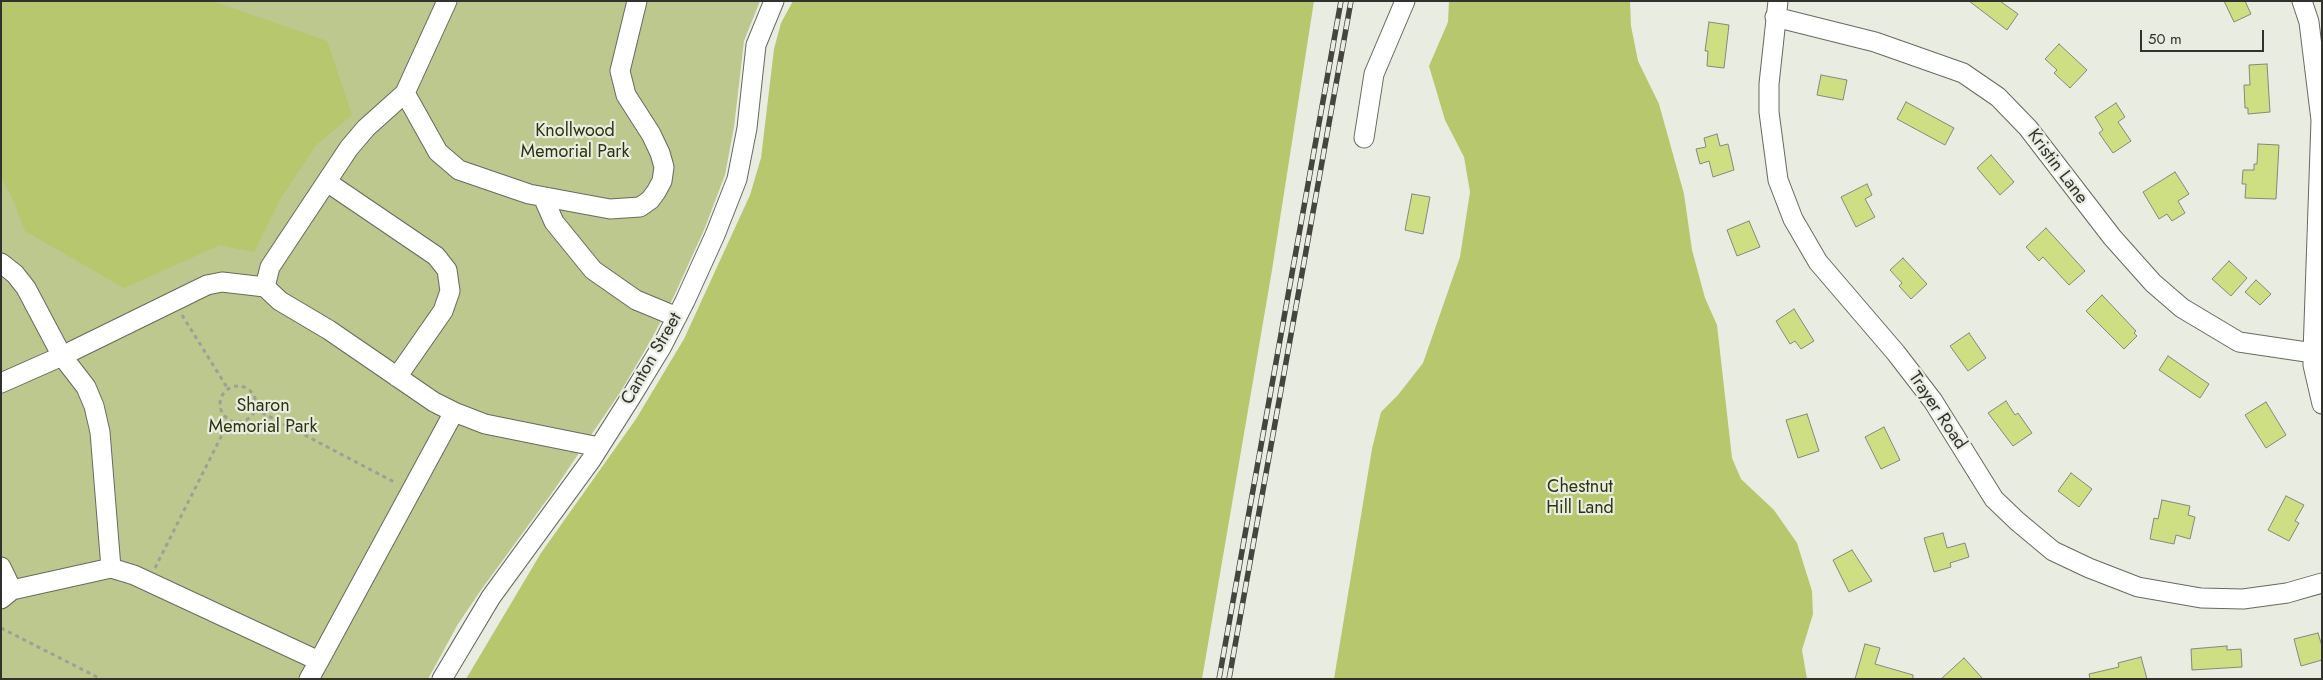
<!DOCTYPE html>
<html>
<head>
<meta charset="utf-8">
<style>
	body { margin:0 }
	#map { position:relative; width:2323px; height:680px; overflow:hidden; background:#e9ece0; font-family:Jost,sans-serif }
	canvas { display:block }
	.frame { position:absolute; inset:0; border:2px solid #31322d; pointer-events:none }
	.scale { position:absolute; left:2140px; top:30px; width:124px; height:22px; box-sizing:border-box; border:2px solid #31322d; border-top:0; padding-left:6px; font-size:15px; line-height:18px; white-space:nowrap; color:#31322d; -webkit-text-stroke:4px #e9ece0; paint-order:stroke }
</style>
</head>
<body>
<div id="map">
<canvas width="2323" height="680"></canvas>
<div class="frame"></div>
<div class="scale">50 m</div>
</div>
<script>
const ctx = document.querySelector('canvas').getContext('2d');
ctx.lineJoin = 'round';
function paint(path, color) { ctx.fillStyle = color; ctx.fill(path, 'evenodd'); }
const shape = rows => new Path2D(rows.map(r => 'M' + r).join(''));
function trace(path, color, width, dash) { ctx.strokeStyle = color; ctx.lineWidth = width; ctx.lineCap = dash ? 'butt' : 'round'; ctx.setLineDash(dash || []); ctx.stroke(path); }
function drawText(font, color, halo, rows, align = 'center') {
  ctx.font = font + ' Jost,sans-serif'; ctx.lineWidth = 4.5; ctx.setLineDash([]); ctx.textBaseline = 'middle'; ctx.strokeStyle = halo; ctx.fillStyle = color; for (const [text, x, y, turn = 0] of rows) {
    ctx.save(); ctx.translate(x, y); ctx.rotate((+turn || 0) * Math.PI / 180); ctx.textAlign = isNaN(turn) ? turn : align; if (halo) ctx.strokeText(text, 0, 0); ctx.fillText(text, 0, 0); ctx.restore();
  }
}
const green = shape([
	[1,1,760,1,744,41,734,127,725,175,704,230,674,296,651,340,621,391,554,490,481,590,458,624,428,679,1,679]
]);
const forest = shape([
	[1,1,212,1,327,41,352,115,316,145,281,198,254,252,220,245,124,288,25,231,12,197,1,178],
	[793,1,1314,1,1272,270,1202,679,466,679,541,553,636,419,684,339,750,195,761,158,774,49,781,23],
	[1449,1,1630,1,1631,26,1638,61,1659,104,1684,194,1692,250,1705,298,1717,325,1732,458,1741,479,1774,510,1797,543,1812,591,1813,614,1802,650,1807,679,1334,679,1372,449,1381,412,1398,395,1423,363,1460,257,1470,192,1464,157,1445,120,1429,66,1448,22]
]);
const building = shape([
	[1969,1,2000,1,2018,14,2007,30,1969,1],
	[2224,1,2245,1,2251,14,2234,22,2224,1],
	[1709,22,1729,25,1724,68,1707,66,1708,51,1705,51,1709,22],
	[2059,44,2087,70,2070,88,2054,73,2057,70,2045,59,2059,44],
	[2267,64,2270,112,2248,114,2248,108,2245,108,2244,85,2250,85,2249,65,2267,64],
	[1821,75,1847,80,1843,100,1817,95,1821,75],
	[1906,102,1954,128,1945,145,1897,119,1906,102],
	[2116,103,2125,117,2118,122,2131,141,2113,153,2099,133,2103,130,2095,117,2116,103],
	[1717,134,1720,146,1728,144,1734,170,1713,177,1709,161,1700,164,1696,149,1706,147,1704,138,1717,134],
	[2258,144,2279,145,2276,199,2245,198,2246,184,2242,184,2243,170,2254,170,2254,164,2257,164,2258,144],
	[1991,155,2014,182,2000,195,1977,168,1991,155],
	[2175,172,2189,194,2178,201,2185,213,2172,221,2167,214,2159,219,2143,192,2175,172],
	[1867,184,1872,195,1865,199,1875,217,1856,227,1841,197,1867,184],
	[1412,194,1430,197,1423,234,1405,230,1412,194],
	[1749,221,1760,247,1737,256,1727,230,1749,221],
	[2046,228,2085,271,2069,285,2043,257,2039,261,2026,247,2046,228],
	[1903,258,1927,284,1911,299,1899,286,1902,283,1890,270,1903,258],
	[2229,261,2247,278,2231,296,2212,279,2229,261],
	[2256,280,2271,294,2260,305,2245,292,2256,280],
	[2102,295,2136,331,2134,333,2137,336,2124,349,2086,311,2102,295],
	[1794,309,1814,341,1801,349,1795,341,1790,344,1776,321,1794,309],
	[1969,333,1986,358,1968,371,1950,346,1969,333],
	[2168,356,2209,384,2200,398,2159,370,2168,356],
	[2006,401,2015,415,2018,413,2032,433,2013,446,1988,413,2006,401],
	[2266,402,2286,435,2266,448,2245,415,2266,402],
	[1807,414,1819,451,1798,458,1786,420,1807,414],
	[1884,427,1900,460,1881,469,1865,437,1884,427],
	[2071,473,2092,489,2079,507,2058,491,2071,473],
	[2286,496,2304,505,2295,521,2299,523,2289,541,2268,530,2286,496],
	[2162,500,2190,506,2188,515,2195,517,2190,539,2176,535,2174,544,2150,539,2154,518,2158,519,2162,500],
	[1943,533,1947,548,1965,543,1969,557,1950,563,1951,567,1934,572,1924,538,1943,533],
	[1852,550,1872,581,1849,592,1833,560,1852,550],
	[2318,633,2322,646,2322,660,2301,666,2294,639,2318,633],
	[1865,644,1880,648,1875,664,1913,675,1913,679,1855,679,1865,644],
	[2227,646,2227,650,2241,649,2242,667,2192,670,2191,649,2227,646],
	[2141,657,2147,679,2090,679,2089,674,2119,667,2118,663,2141,657],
	[1964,658,1983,679,1941,679,1964,658]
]);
const path = shape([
	[182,315,228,389],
	'220 404a18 18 0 1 1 36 0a18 18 0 1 1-36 0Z',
	[255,409,396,483],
	[155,568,229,421],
	[1,628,101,679]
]);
const minor = shape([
	[1778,1,1769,84,1769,112,1778,180,1793,219,1818,262,1896,353,1933,401,1994,499,2017,521,2053,551,2089,568,2138,587,2201,598,2243,599,2287,593,2322,583],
	[2302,1,2309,22,2321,120,2313,353,2313,365,2322,404],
	[1775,17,1875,42,1963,73,1998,97,2028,128,2112,237,2153,283,2182,308,2239,342,2313,353],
	[405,93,438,152,459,170,529,194,610,209,640,207,650,200,656,192,662,181,664,167,660,153,651,134,626,95,620,71,637,1],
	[1364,138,1374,74,1405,1],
	[327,182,436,256,447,270,450,291,443,311,397,377],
	[543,197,554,222,593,270,636,300,677,317],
	[1,263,15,274,26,288,62,356,86,387,94,406,100,432,111,568,134,575,319,661,454,412,434,402,329,330,280,301,265,287,222,282,207,285,62,356,1,383],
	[265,287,270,267,349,148,366,128,405,93,447,1],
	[454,412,485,424,599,447],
	[1,567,12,590],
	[1,599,12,590,111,568],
	[309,679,319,661],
	[442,679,491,597,591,460,631,397,662,346,685,301,715,235,737,179,747,128,756,45,774,1]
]);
const rail = shape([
	[1219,679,1341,1],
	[1229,679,1351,1]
]);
const parkNames = [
	["Knollwood",575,132],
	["Memorial Park",575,153],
	["Sharon",263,407],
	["Memorial Park",263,428],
	["Chestnut",1580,488],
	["Hill Land",1580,509]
];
const streetNames = [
	["Kristin Lane",2057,167,53],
	["Canton Street",652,359,-60],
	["Trayer Road",1937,411,56]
];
paint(green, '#bcc88d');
paint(forest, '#b6c76d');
paint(building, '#cdde83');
trace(building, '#85887d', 1);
trace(minor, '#676a5f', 21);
trace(path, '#9ea097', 3, [4, 4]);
trace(minor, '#fff', 19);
trace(rail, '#44453f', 5.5);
trace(rail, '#e9ece0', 4, [11]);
drawText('18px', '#2d340d', '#e9ece0', parkNames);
drawText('18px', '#31322d', '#e9ece0', streetNames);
</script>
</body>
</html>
